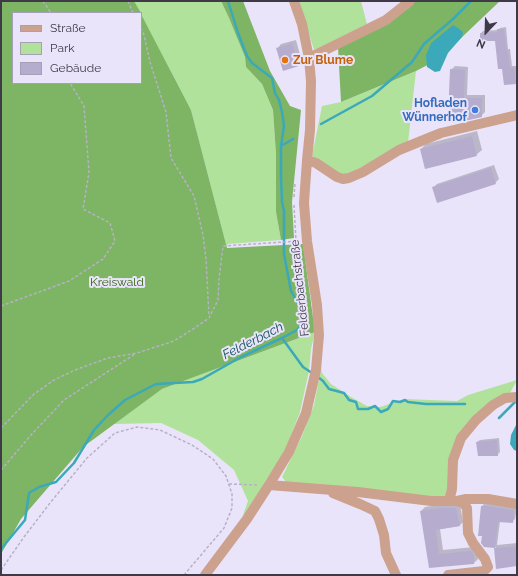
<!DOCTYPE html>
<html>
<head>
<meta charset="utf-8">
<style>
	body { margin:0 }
	#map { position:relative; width:518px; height:576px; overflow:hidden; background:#eae4fa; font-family:Raleway,sans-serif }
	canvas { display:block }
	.frame { position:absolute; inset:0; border:2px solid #3e3a48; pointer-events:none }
	.legend { position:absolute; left:12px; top:12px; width:130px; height:72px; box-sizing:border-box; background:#eae4fa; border:1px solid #a5a0b3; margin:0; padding:5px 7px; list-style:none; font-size:12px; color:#3e3a48 }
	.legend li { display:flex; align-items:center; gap:8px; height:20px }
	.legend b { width:20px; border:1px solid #a5a0b3 }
	.north { position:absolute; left:466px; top:12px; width:40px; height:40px; -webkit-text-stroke:3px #eae4fa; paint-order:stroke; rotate:203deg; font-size:11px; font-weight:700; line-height:16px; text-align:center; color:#3e3a48 }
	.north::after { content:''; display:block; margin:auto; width:14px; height:18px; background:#3e3a48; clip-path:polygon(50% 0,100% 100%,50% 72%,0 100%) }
</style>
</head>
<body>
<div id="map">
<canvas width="518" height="576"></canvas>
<div class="frame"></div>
<ul class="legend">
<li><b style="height:5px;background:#cca28f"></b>Straße</li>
<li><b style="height:11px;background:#b1e29b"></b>Park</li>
<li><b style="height:11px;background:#b6acce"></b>Gebäude</li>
</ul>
<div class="north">N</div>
</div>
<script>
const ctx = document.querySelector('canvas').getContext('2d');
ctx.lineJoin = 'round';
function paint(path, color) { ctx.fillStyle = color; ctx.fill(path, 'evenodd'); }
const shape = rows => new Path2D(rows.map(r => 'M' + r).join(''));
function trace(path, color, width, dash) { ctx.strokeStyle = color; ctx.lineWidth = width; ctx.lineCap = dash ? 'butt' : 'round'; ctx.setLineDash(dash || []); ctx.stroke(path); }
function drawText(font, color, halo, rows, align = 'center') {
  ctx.font = font + ' Raleway,sans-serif'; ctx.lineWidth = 4; ctx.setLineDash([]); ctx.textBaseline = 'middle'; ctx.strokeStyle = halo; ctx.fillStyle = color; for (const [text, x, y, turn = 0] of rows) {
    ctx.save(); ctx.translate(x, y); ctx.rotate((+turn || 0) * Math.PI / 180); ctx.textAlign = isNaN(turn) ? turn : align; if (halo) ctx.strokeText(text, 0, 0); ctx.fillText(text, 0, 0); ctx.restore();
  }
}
const green = shape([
	[134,1,221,1,229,18,245,57,246,67,262,84,273,110,276,154,276,212,281,240,228,244,227,248,191,110],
	[299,1,361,1,367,24,314,50],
	[416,71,408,143,347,176,337,175,312,156,322,106,341,102],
	[315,332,311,349,309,371,300,412,286,448,273,471,242,518,248,501,234,470,198,440,161,423,113,424,162,389],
	[321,369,322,373,331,384,351,397,367,406,380,407,405,399,457,401,468,395,517,380,510,393,476,415,449,475,446,497,441,498,286,482,282,477,302,436,314,405]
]);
const forest = shape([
	[1,1,134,1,141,13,13,13,13,83,141,83,141,14,191,110,227,248,303,244,315,332,162,389,83,447,21,519,1,554],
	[221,1,243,1,270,71,290,106,301,110,292,202,294,238,281,240,276,212,276,154,273,110,262,84,246,67,245,57,229,18],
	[414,1,500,1,439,59,416,71,341,102,338,47]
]);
const water = shape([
	[453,25,458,28,463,32,462,37,448,53,440,71,435,72,427,67,426,55,431,43],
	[517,423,517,451,514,450,510,444,511,435]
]);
const shadow = shape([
	[506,27,508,49,510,49,512,66,516,66,517,82,516,83,503,68,496,40,481,33,483,31,498,30,500,28],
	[296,40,302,62,298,65,278,48,281,44],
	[455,66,468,67,467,95,485,95,485,112,481,116,449,118,451,70],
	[477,131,482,150,476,155,421,149,426,144],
	[494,165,499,179,495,183,433,188,437,184],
	[499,438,500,452,497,455,477,442,480,440],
	[485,503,517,507,515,519,512,522,500,521,497,545,517,543,517,565,495,549,496,547,485,546,483,535,479,535,482,506],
	[446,504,460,504,463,522,459,526,440,529,443,550,474,547,477,551,478,559,474,563,430,567,421,511,425,507]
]);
const stream = shape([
	[321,124,372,96,412,62,424,44,453,19,471,1],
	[281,146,293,139],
	[282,338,303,367,312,373],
	[318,377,323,381,329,389,344,393,349,400,356,402,358,409,368,409,375,406,381,412,388,409,393,401,400,402,405,400,408,402,426,404,465,404],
	[499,418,516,401],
	[1,549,25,520,29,493,39,487,56,482,74,463,94,430,108,415,125,400,156,384,193,382,202,379,241,357,282,338,297,330,303,323,303,312,291,291,284,254,284,211,282,202,281,177,281,146,284,126,282,112,279,100,275,93,272,78,252,63,247,56,238,33,228,1]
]);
const building = shape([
	[497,29,504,29,507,51,508,51,510,68,514,67,516,84,504,85,502,69,498,69,495,41,480,41,480,33,497,32],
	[292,43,299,66,283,71,276,48],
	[450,69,465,70,464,98,482,98,482,117,469,120,448,119],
	[472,136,477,156,425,169,420,149],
	[491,168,496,184,437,203,432,187],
	[497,440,498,456,478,456,476,442],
	[481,506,487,506,514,510,513,523,498,522,495,548,484,547,481,543,482,536,478,536],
	[441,508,456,508,460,526,436,530,439,554,471,551,474,555,474,564,429,568,420,511],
	[517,546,517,566,496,569,494,548]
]);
const path = shape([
	[43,1,51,13],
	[128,1,133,13],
	[141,28,144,35,150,62,166,112,171,158,194,196,203,235,206,259,209,316],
	[516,90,517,90],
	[294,197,295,183],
	[294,205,296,241],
	[1,306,69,281,103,259,115,241,110,223,83,209,89,172,84,106,70,83],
	[1,428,34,394,54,380,75,370,108,358,137,353,174,341,193,329,209,318,218,300,219,279,223,246,298,241],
	[1,470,31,435,64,400,135,354],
	[229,484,259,485],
	[1,570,24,537,50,503,87,458,115,433,137,427,160,430,192,445,213,459,226,476,232,494,232,508,224,528,184,575]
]);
const minor = shape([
	[309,58,386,20,410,1],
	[307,160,316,163,337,177,343,179,349,178,363,172,399,150,441,133,517,115],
	[269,485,358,492,431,501,457,501,463,503,467,508,468,533,473,543,485,559,488,567,484,571,448,575],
	[333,493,360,504,375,511,379,519,384,535,386,553,396,575],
	[449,501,452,489,453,460,461,438,476,420,493,405,505,398,517,397],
	[457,501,466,499,488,499,517,504],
	[205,575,247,519,269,485,289,452,306,413,316,370,319,335,317,305,307,241,304,203,307,160,310,130,311,81,309,58,302,24,294,1]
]);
const markers = [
	[285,60,4,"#e8710a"],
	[475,110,4,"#3f7fe0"]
];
const foodNames = [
	["Zur Blume",293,60]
];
const shopNames = [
	["Hofladen",467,103],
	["Wünnerhof",467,117]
];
const parkNames = [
	["Kreiswald",117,282]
];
const streetNames = [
	["Felderbachstraße",300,288,-96]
];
const waterNames = [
	["Felderbach",253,341,-27]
];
paint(green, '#b1e29b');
paint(forest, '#7db564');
paint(water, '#3ba9ba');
paint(shadow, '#0003');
trace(stream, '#3ba9ba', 2.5);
paint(building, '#b6acce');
trace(path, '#b6b1c4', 1.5, [3, 2]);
trace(minor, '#cca28f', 10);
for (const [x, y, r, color] of markers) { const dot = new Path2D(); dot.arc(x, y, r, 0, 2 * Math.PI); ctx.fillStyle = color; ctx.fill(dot); trace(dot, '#eae4fa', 1.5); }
drawText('bold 12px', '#c56008', '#eae4fa', foodNames, 'left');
drawText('bold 12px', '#366cbe', '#eae4fa', shopNames, 'right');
drawText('12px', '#316411', '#eae4fa', parkNames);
drawText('12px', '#3e3a48', '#eae4fa', streetNames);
drawText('italic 13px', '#094b54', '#eae4fa', waterNames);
</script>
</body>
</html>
